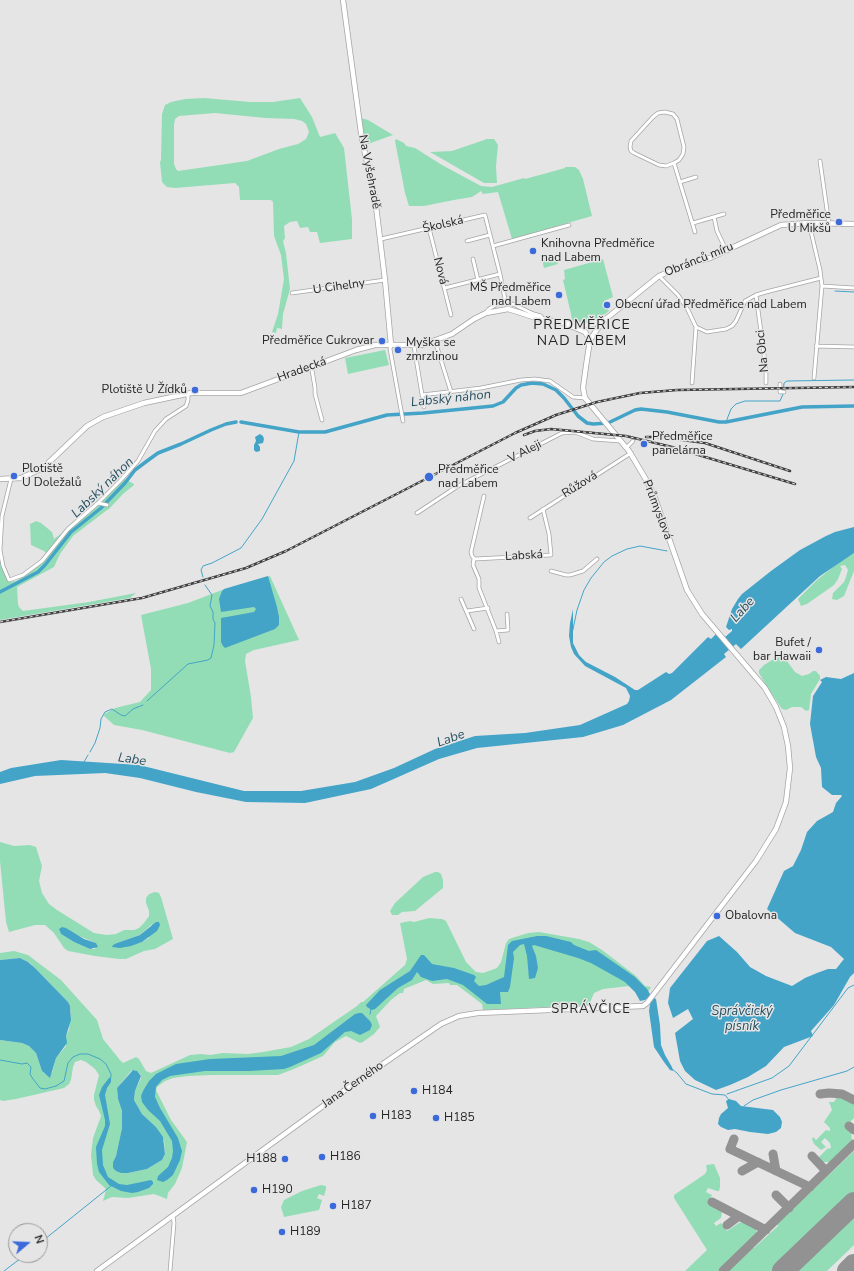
<!DOCTYPE html>
<html>
<head>
<meta charset="utf-8">
<style>
	body { margin:0 }
	#map { position:relative; width:854px; height:1271px; overflow:hidden; background:#e5e5e6; font-family:"Nunito Sans",sans-serif }
	canvas { display:block }
	.north { position:absolute; left:8px; top:1223px; width:40px; height:40px; box-sizing:border-box; background:#e5e5e6; border:1px solid #989899; border-radius:50%; rotate:71deg; font-size:11px; font-weight:700; line-height:16px; text-align:center; color:#242425 }
	.north::after { content:''; display:block; margin:auto; width:14px; height:18px; background:#3b6ada; clip-path:polygon(50% 0,100% 100%,50% 72%,0 100%) }
</style>
</head>
<body>
<div id="map">
<canvas width="854" height="1271"></canvas>
<div class="north">N</div>
</div>
<script>
const ctx = document.querySelector('canvas').getContext('2d');
ctx.lineJoin = 'round';
function paint(path, color) { ctx.fillStyle = color; ctx.fill(path, 'evenodd'); }
const shape = rows => new Path2D(rows.map(r => 'M' + r).join(''));
function trace(path, color, width, dash) { ctx.strokeStyle = color; ctx.lineWidth = width; ctx.lineCap = dash ? 'butt' : 'round'; ctx.setLineDash(dash || []); ctx.stroke(path); }
function drawText(font, color, halo, rows, align = 'center') {
  ctx.font = font + ' "Nunito Sans",sans-serif'; ctx.lineWidth = 3; ctx.setLineDash([]); ctx.textBaseline = 'middle'; ctx.strokeStyle = halo; ctx.fillStyle = color; for (const [text, x, y, turn = 0] of rows) {
    ctx.save(); ctx.translate(x, y); ctx.rotate((+turn || 0) * Math.PI / 180); ctx.textAlign = isNaN(turn) ? turn : align; if (halo) ctx.strokeText(text, 0, 0); ctx.fillText(text, 0, 0); ctx.restore();
  }
}
const green = shape([
	[204,98,250,102,273,102,300,98,312,117,320,137,335,133,344,148,352,219,352,239,320,243,317,232,310,232,308,227,300,228,297,221,290,222,284,226,285,238,283,241,286,253,290,289,283,314,282,329,277,328,276,333,272,332,278,314,284,279,281,255,274,236,273,202,271,200,240,200,239,187,235,183,175,188,167,187,162,182,160,162,161,160,162,114,165,105,171,102,185,99],
	[215,113,265,118,294,119,302,121,306,124,309,132,306,139,298,144,279,149,247,161,178,171,176,169,174,164,174,125,175,119,179,116],
	[361,118,368,120,393,135,365,145],
	[396,139,404,143,406,146,415,148,442,165,481,186,492,187,524,178,525,179,547,173,565,168,565,167,575,167,579,170,583,179,592,216,512,239,498,192,483,194,481,191,472,197,454,200,424,206,409,206,405,193,395,141],
	[487,139,494,139,498,145,496,166,497,183,484,183,430,152,452,151],
	[556,255,558,264,544,268,542,259],
	[603,259,613,297,604,301,609,311,597,320,590,322,572,321,571,314,563,280,565,279,564,270],
	[385,350,389,365,348,374,345,358],
	[123,478,134,484,134,485,123,494,109,509,107,510,73,536,60,554,54,567,17,587,18,604,19,607,23,611,89,602,136,593,130,598,0,620,0,556,2,567,8,582,16,581,34,569,48,555,44,551,31,545,30,524,36,521,41,523,52,532,54,539,62,533],
	[854,553,854,571,844,596,837,600,832,599,833,593,844,582,846,577,848,570,845,565,840,566,842,569,838,579,834,585,807,604,801,606,798,599,817,580,833,567,832,567],
	[270,576,299,640,254,650,246,654,245,661,251,697,253,718,234,752,230,753,142,730,114,725,103,715,115,708,140,702,151,690,151,669,141,615,188,603,222,590],
	[777,657,784,657,795,672,802,676,809,674,813,671,816,671,820,676,820,679,811,694,809,710,806,711,801,707,792,707,786,710,782,709,767,687,759,673,759,670,764,665],
	[0,842,14,846,30,845,36,847,42,866,39,881,42,893,49,904,57,910,86,928,94,933,107,935,116,934,124,930,134,930,139,928,144,923,149,916,149,911,146,903,146,898,149,894,155,892,159,893,161,897,173,939,155,949,144,951,126,959,119,959,95,956,68,951,64,948,54,933,45,925,35,925,9,932,6,922,0,861],
	[152,924,149,938,142,942,136,944,117,943,140,935],
	[60,928,96,943,95,949,90,949,74,942,61,934,60,931],
	[435,872,438,872,441,874,443,880,443,888,415,911,402,912,398,915,392,915,390,911,395,903,423,877],
	[429,918,442,919,446,921,466,962,476,972,483,973,497,968,501,962,506,943,509,939,528,933,539,932,579,939,589,942,602,950,636,976,645,986,651,987,644,999,629,986,603,989,594,993,589,1005,483,1010,482,1004,457,985,450,985,449,983,433,984,426,980,404,989,403,993,400,993,391,1000,376,1016,380,1027,374,1034,363,1042,360,1043,346,1036,335,1042,323,1056,294,1069,278,1075,211,1075,188,1076,173,1078,165,1081,157,1087,156,1090,171,1120,187,1142,182,1168,175,1184,168,1193,167,1199,154,1194,128,1198,112,1197,103,1201,106,1190,105,1189,105,1188,96,1180,93,1175,91,1155,93,1138,101,1116,99,1111,96,1106,94,1100,94,1095,99,1075,95,1069,86,1062,81,1060,75,1062,73,1067,71,1080,69,1084,64,1088,16,1099,3,1101,0,1100,0,1040,22,1043,29,1046,36,1053,42,1071,45,1074,52,1073,56,1058,66,1046,66,1036,69,1030,71,1012,68,1002,30,963,20,958,0,960,0,953,14,951,28,955,61,980,97,1020,103,1039,120,1060,123,1063,136,1057,139,1059,146,1071,151,1073,190,1055,201,1054,210,1055,223,1053,248,1054,263,1052,291,1047,309,1039,357,1006,361,1002,363,1002,405,965,407,959,400,923,410,921,414,922],
	[135,1070,141,1075,141,1078,135,1091,134,1100,142,1114,156,1127,164,1140,165,1154,162,1160,147,1169,128,1173,121,1173,113,1162,116,1156,122,1128,122,1111,118,1099,117,1088,131,1071],
	[838,1096,854,1103,854,1118,845,1127,851,1133,852,1140,830,1162,821,1162,818,1158,828,1148,829,1149,831,1148,830,1143,825,1138,821,1142,826,1147,821,1150,814,1144,812,1139,813,1137,816,1140,826,1130,830,1131,830,1128,824,1122,832,1110,829,1102,834,1102],
	[854,1151,854,1245,827,1271,728,1271,753,1247,754,1248,778,1226,777,1224],
	[714,1164,720,1178,720,1187,719,1191,717,1191,708,1188,706,1192,712,1195,708,1203,719,1208,722,1212,721,1218,714,1223,716,1226,721,1223,727,1231,739,1223,742,1222,752,1226,756,1229,757,1233,718,1271,685,1271,707,1250,674,1198,674,1195,705,1174,707,1170,706,1165],
	[321,1185,326,1186,326,1189,324,1196,319,1194,317,1198,322,1200,319,1210,284,1217,281,1207,284,1200,302,1191]
]);
const water = shape([
	[260,434,263,436,264,439,263,443,258,444,260,447,260,451,256,452,254,450,254,445,256,441,255,437],
	[854,527,854,553,820,576,741,649,736,644,724,654,726,657,671,700,623,725,583,737,477,748,439,759,371,789,305,803,246,802,196,792,140,778,105,773,35,776,0,784,0,772,11,768,61,760,139,765,244,791,301,791,355,782,394,768,435,749,475,736,525,733,580,725,627,704,629,701,630,696,626,688,585,666,574,654,571,647,569,636,570,623,573,609,573,643,579,655,586,662,615,677,635,690,638,690,666,672,669,674,672,673,708,637,711,639,719,631,725,637,732,631,732,629,729,630,726,627,732,609,738,599,742,594,771,571,800,550,826,536,835,532],
	[268,576,277,607,279,617,279,625,275,629,225,648,223,646,221,642,221,618,254,612,256,609,254,607,221,612,219,599,222,591,224,589],
	[854,673,854,973,850,977,834,1005,811,1031,813,1036,784,1047,766,1066,748,1077,730,1085,716,1090,695,1080,685,1071,680,1061,675,1033,693,1019,688,1009,673,1018,668,1003,670,988,707,941,719,936,737,952,750,967,766,976,792,986,805,978,817,973,828,969,836,969,844,959,831,947,795,933,767,909,784,871,793,866,801,850,807,832,817,821,833,812,836,803,842,796,841,795,832,795,822,787,821,768,816,757,810,724,813,696,822,682,820,680,826,677,841,679],
	[156,922,159,922,160,925,157,931,142,942,131,946,120,948,112,947,113,945,117,943,140,935],
	[62,927,66,928,84,939,96,943,98,947,90,949,74,942,61,934,59,929],
	[537,936,546,936,571,942,574,945,589,951,596,950,635,977,647,989,650,994,649,997,645,1000,640,1001,635,992,625,982,591,963,578,958,534,945,532,946,536,956,538,968,535,978,529,979,527,956,524,944,520,945,513,952,514,958,510,987,508,992,500,992,501,1004,487,1004,463,985,447,979,432,981,421,977,417,972,412,980,398,988,375,1009,372,1010,367,1007,366,1005,380,990,410,971,421,955,424,955,432,964,454,968,474,975,476,977,474,981,479,986,486,985,504,977,508,945,512,941],
	[20,958,28,962,35,968,68,1002,70,1006,71,1020,66,1036,67,1043,56,1058,50,1078,42,1071,36,1053,29,1046,22,1043,0,1040,0,960],
	[654,998,656,999,660,1025,661,1045,665,1055,672,1067,673,1071,670,1070,664,1062,654,1047,649,1011,650,1004],
	[359,1013,362,1013,370,1021,372,1025,370,1030,360,1035,351,1031,345,1032,321,1053,290,1067,284,1069,249,1071,205,1071,170,1076,162,1080,156,1087,155,1097,160,1108,178,1138,182,1151,180,1160,173,1175,167,1180,163,1182,157,1180,158,1176,168,1167,172,1158,173,1151,172,1141,160,1121,148,1110,142,1102,141,1096,143,1091,149,1081,156,1074,176,1064,210,1059,281,1056,314,1045,355,1014],
	[133,1070,137,1071,141,1076,135,1091,134,1100,142,1114,156,1127,163,1137,165,1154,162,1160,147,1169,128,1173,121,1173,116,1171,113,1168,113,1162,116,1156,122,1128,122,1111,118,1099,117,1088],
	[111,1077,111,1082,107,1088,105,1095,110,1124,102,1150,103,1165,108,1177,119,1184,127,1185,151,1180,153,1182,153,1184,149,1188,138,1192,132,1193,121,1191,109,1185,99,1172,97,1164,96,1147,105,1126,105,1120,99,1095,102,1087,109,1078],
	[729,1099,736,1101,741,1106,773,1110,780,1117,782,1122,781,1128,776,1132,768,1134,750,1132,735,1129,728,1130,721,1127,718,1124,719,1118,721,1114,728,1108,726,1101]
]);
const stream = shape([
	[835,291,854,292],
	[726,422,731,409,736,404,745,401,780,401,783,394,784,383,787,381,854,380],
	[203,577,201,570,203,566,212,563,241,548,262,519,294,461,299,432],
	[572,634,577,610,584,590,591,578,604,562,612,556,627,549,640,546,667,551],
	[147,701,188,664,208,660,211,658,214,645,215,623,213,619,213,612,210,606,212,595,205,585],
	[90,752,95,743,100,728,101,719,105,712,112,709,121,715,125,716,133,709,143,705],
	[84,762,88,755],
	[370,1014,371,1008],
	[0,1060,22,1064,27,1063,31,1067,30,1074,33,1079,40,1088,45,1089,56,1086,64,1081,68,1063,73,1057,80,1054,88,1054,100,1059,106,1064,111,1074,111,1077],
	[672,1069,677,1073,686,1084,712,1094,725,1095,729,1100],
	[727,1094,772,1078,789,1066,848,988,854,985],
	[744,1106,753,1100,781,1090,847,1071,854,1067],
	[40,1243,111,1186],
	[4,1271,25,1255]
]);
const canal = shape([
	[241,422,299,432,325,432,387,415,423,413,493,406,503,402,516,388,521,385,532,383,543,384,556,390,564,398,578,416,587,423,593,424,608,423,635,410,641,409,667,412,719,422,726,422,802,407,854,406],
	[0,592,38,572,45,565,71,532,101,508,125,483,135,470,147,461,158,453,181,444,211,430,226,424,236,422]
]);
const taxiway = shape([
	[820,1094,829,1093,842,1094,854,1100],
	[849,1126,854,1130],
	[734,1139,730,1149,810,1187],
	[773,1154,776,1171],
	[812,1156,826,1171],
	[742,1171,758,1162],
	[776,1195,789,1208],
	[712,1202,766,1230],
	[727,1225,739,1216],
	[723,1271,854,1144]
]);
const runway = shape([
	[783,1271,854,1203],
	[848,1271,854,1265]
]);
const street = shape([
	[665,112,673,114,677,119,684,147,683,154,679,160,674,163,666,166,659,165,634,153,631,151,630,147,631,141,653,117,658,113,665,112],
	[820,161,829,224],
	[674,163,695,232],
	[680,182,696,177],
	[714,217,717,231,726,250],
	[693,223,724,214],
	[809,223,820,270,821,278],
	[429,228,451,315],
	[381,239,485,215,500,274,445,288],
	[467,241,490,235],
	[493,246,569,225],
	[473,259,478,280],
	[659,276,678,295,688,310,696,327,707,332,726,329,732,326,736,321,745,301,756,295,766,292,821,278,822,286,854,288],
	[292,293,385,280],
	[756,295,766,369,766,383],
	[505,299,508,302,534,314,541,316,543,320],
	[486,313,489,309,505,299,500,274],
	[435,341,451,392],
	[391,345,390,349,403,421],
	[414,346,424,407],
	[816,346,854,347],
	[310,367,312,370,315,388,315,394,322,420],
	[814,378,822,286],
	[692,383,696,327],
	[780,384,780,392,784,392],
	[422,395,481,388,521,380,535,379,550,381,573,397,585,398],
	[626,448,633,441],
	[11,479,2,516,0,550,3,566,9,580,23,575,42,561,68,529,98,503,120,481,138,461,155,431,166,419,186,406,188,400,188,394],
	[484,496,471,552,472,556,475,559,551,555,549,534,543,509],
	[98,503,107,505],
	[417,513,458,486,562,433,575,432,593,439,620,441],
	[530,518,631,453],
	[474,558,473,565,479,579,479,588,496,631,499,642],
	[551,571,566,575,570,575,583,571,597,559],
	[461,599,474,629],
	[467,611,488,608],
	[496,631,508,630,507,614],
	[170,1271,174,1223,173,1216]
]);
const secondary = shape([
	[343,0,362,140,375,198,385,280,391,345],
	[568,325,585,332,590,340],
	[0,479,21,478,43,468,87,426,103,417,144,403,191,393,241,393,356,350,375,345,422,345,452,334,474,319,486,313,508,309,518,312,536,318,563,323,587,325,602,322],
	[97,1271,345,1090,441,1024,459,1016,478,1013,643,1006,647,1003,756,861,776,829,786,802,790,768,788,746,784,727,776,707,765,688,702,614,687,590,655,498,648,483,629,451,585,398,583,388,586,366,590,340,602,322,659,276,690,263,710,258,781,225,809,223,854,224]
]);
const rail = shape([
	[524,435,535,431,551,429,626,436,672,447,795,484],
	[646,437,659,437,705,443,790,471],
	[0,622,142,598,246,568,286,551,515,433,556,415,597,402,640,393,677,390,854,387]
]);
const markers = [
	[839,222,4,"#3b6ada"],
	[533,251,4,"#3b6ada"],
	[559,295,4,"#3b6ada"],
	[607,305,4,"#3b6ada"],
	[382,341,4,"#3b6ada"],
	[398,350,4,"#3b6ada"],
	[195,390,4,"#3b6ada"],
	[644,444,4,"#3b6ada"],
	[14,476,4,"#3b6ada"],
	[429,477,5,"#3b6ada"],
	[819,650,4,"#3b6ada"],
	[717,916,4,"#3b6ada"],
	[414,1091,4,"#3b6ada"],
	[373,1116,4,"#3b6ada"],
	[436,1118,4,"#3b6ada"],
	[322,1157,4,"#3b6ada"],
	[285,1159,4,"#3b6ada"],
	[254,1190,4,"#3b6ada"],
	[333,1206,4,"#3b6ada"],
	[282,1232,4,"#3b6ada"]
];
const streetNames = [
	["Na Vyšehradě",369,172,79],
	["Školská",443,225,-13],
	["Obránců míru",699,260,-22],
	["Nová",440,271,76],
	["U Cihelny",339,287,-8],
	["Na Obci",763,351,-96],
	["Hradecká",302,370,-20],
	["V Aleji",525,452,-27],
	["Růžová",580,485,-32],
	["Průmyslová",657,510,69],
	["Labská",524,556,-3],
	["Jana Černého",353,1085,-35]
];
const poiNames = [
	["Předměřice",831,215,"right"],
	["U Mikšů",831,229,"right"],
	["Knihovna Předměřice",541,244],
	["nad Labem",541,258],
	["MŠ Předměřice",551,288,"right"],
	["nad Labem",551,302,"right"],
	["Obecní úřad Předměřice nad Labem",615,305],
	["Předměřice Cukrovar",374,341,"right"],
	["Myška se",406,343],
	["zmrzlinou",406,357],
	["Plotiště U Žídků",187,390,"right"],
	["Předměřice",652,437],
	["panelárna",652,451],
	["Plotiště",22,469],
	["U Doležalů",22,483],
	["Předměřice",438,470],
	["nad Labem",438,484],
	["Bufet /",811,643,"right"],
	["bar Hawaii",811,657,"right"],
	["Obalovna",725,916],
	["H184",422,1091],
	["H183",381,1116],
	["H185",444,1118],
	["H186",330,1157],
	["H188",277,1159,"right"],
	["H190",262,1190],
	["H187",341,1206],
	["H189",290,1232]
];
const waterNames = [
	["Labský náhon",451,399,-6],
	["Labský náhon",103,488,-44],
	["Labe",743,610,-48],
	["Labe",451,739,-20],
	["Labe",132,760,8],
	["Správčický",742,1012],
	["písník",742,1027]
];
const neighbourhoodNames = [
	["SPRÁVČICE",591,1010]
];
const quarterNames = [
	["PŘEDMĚŘICE",582,326],
	["NAD LABEM",582,342]
];
paint(green, '#93ddb6');
paint(water, '#43a4c7');
trace(stream, '#43a4c7', 1);
trace(canal, '#43a4c7', 3.5);
trace(taxiway, '#929293', 9);
trace(runway, '#929293', 22);
trace(street, '#a5a5a6', 4.5);
trace(secondary, '#a5a5a6', 6);
trace(street, '#fff', 3);
trace(secondary, '#fff', 4.5);
trace(rail, '#3f3f40', 2.5);
trace(rail, '#e5e5e6', 1, [3]);
for (const [x, y, r, color] of markers) { const dot = new Path2D(); dot.arc(x, y, r, 0, 2 * Math.PI); ctx.fillStyle = color; ctx.fill(dot); trace(dot, '#e5e5e6', 1.5); }
drawText('12px', '#242425', '#e5e5e6', streetNames);
drawText('12px', '#242425', '#e5e5e6', poiNames, 'left');
drawText('italic 13px', '#265060', '#e5e5e6', waterNames);
ctx.letterSpacing = '1px';
drawText('13px', '#242425', '#e5e5e6', neighbourhoodNames);
ctx.letterSpacing = '0px';
ctx.letterSpacing = '1px';
drawText('14px', '#242425', '#e5e5e6', quarterNames);
ctx.letterSpacing = '0px';
</script>
</body>
</html>
